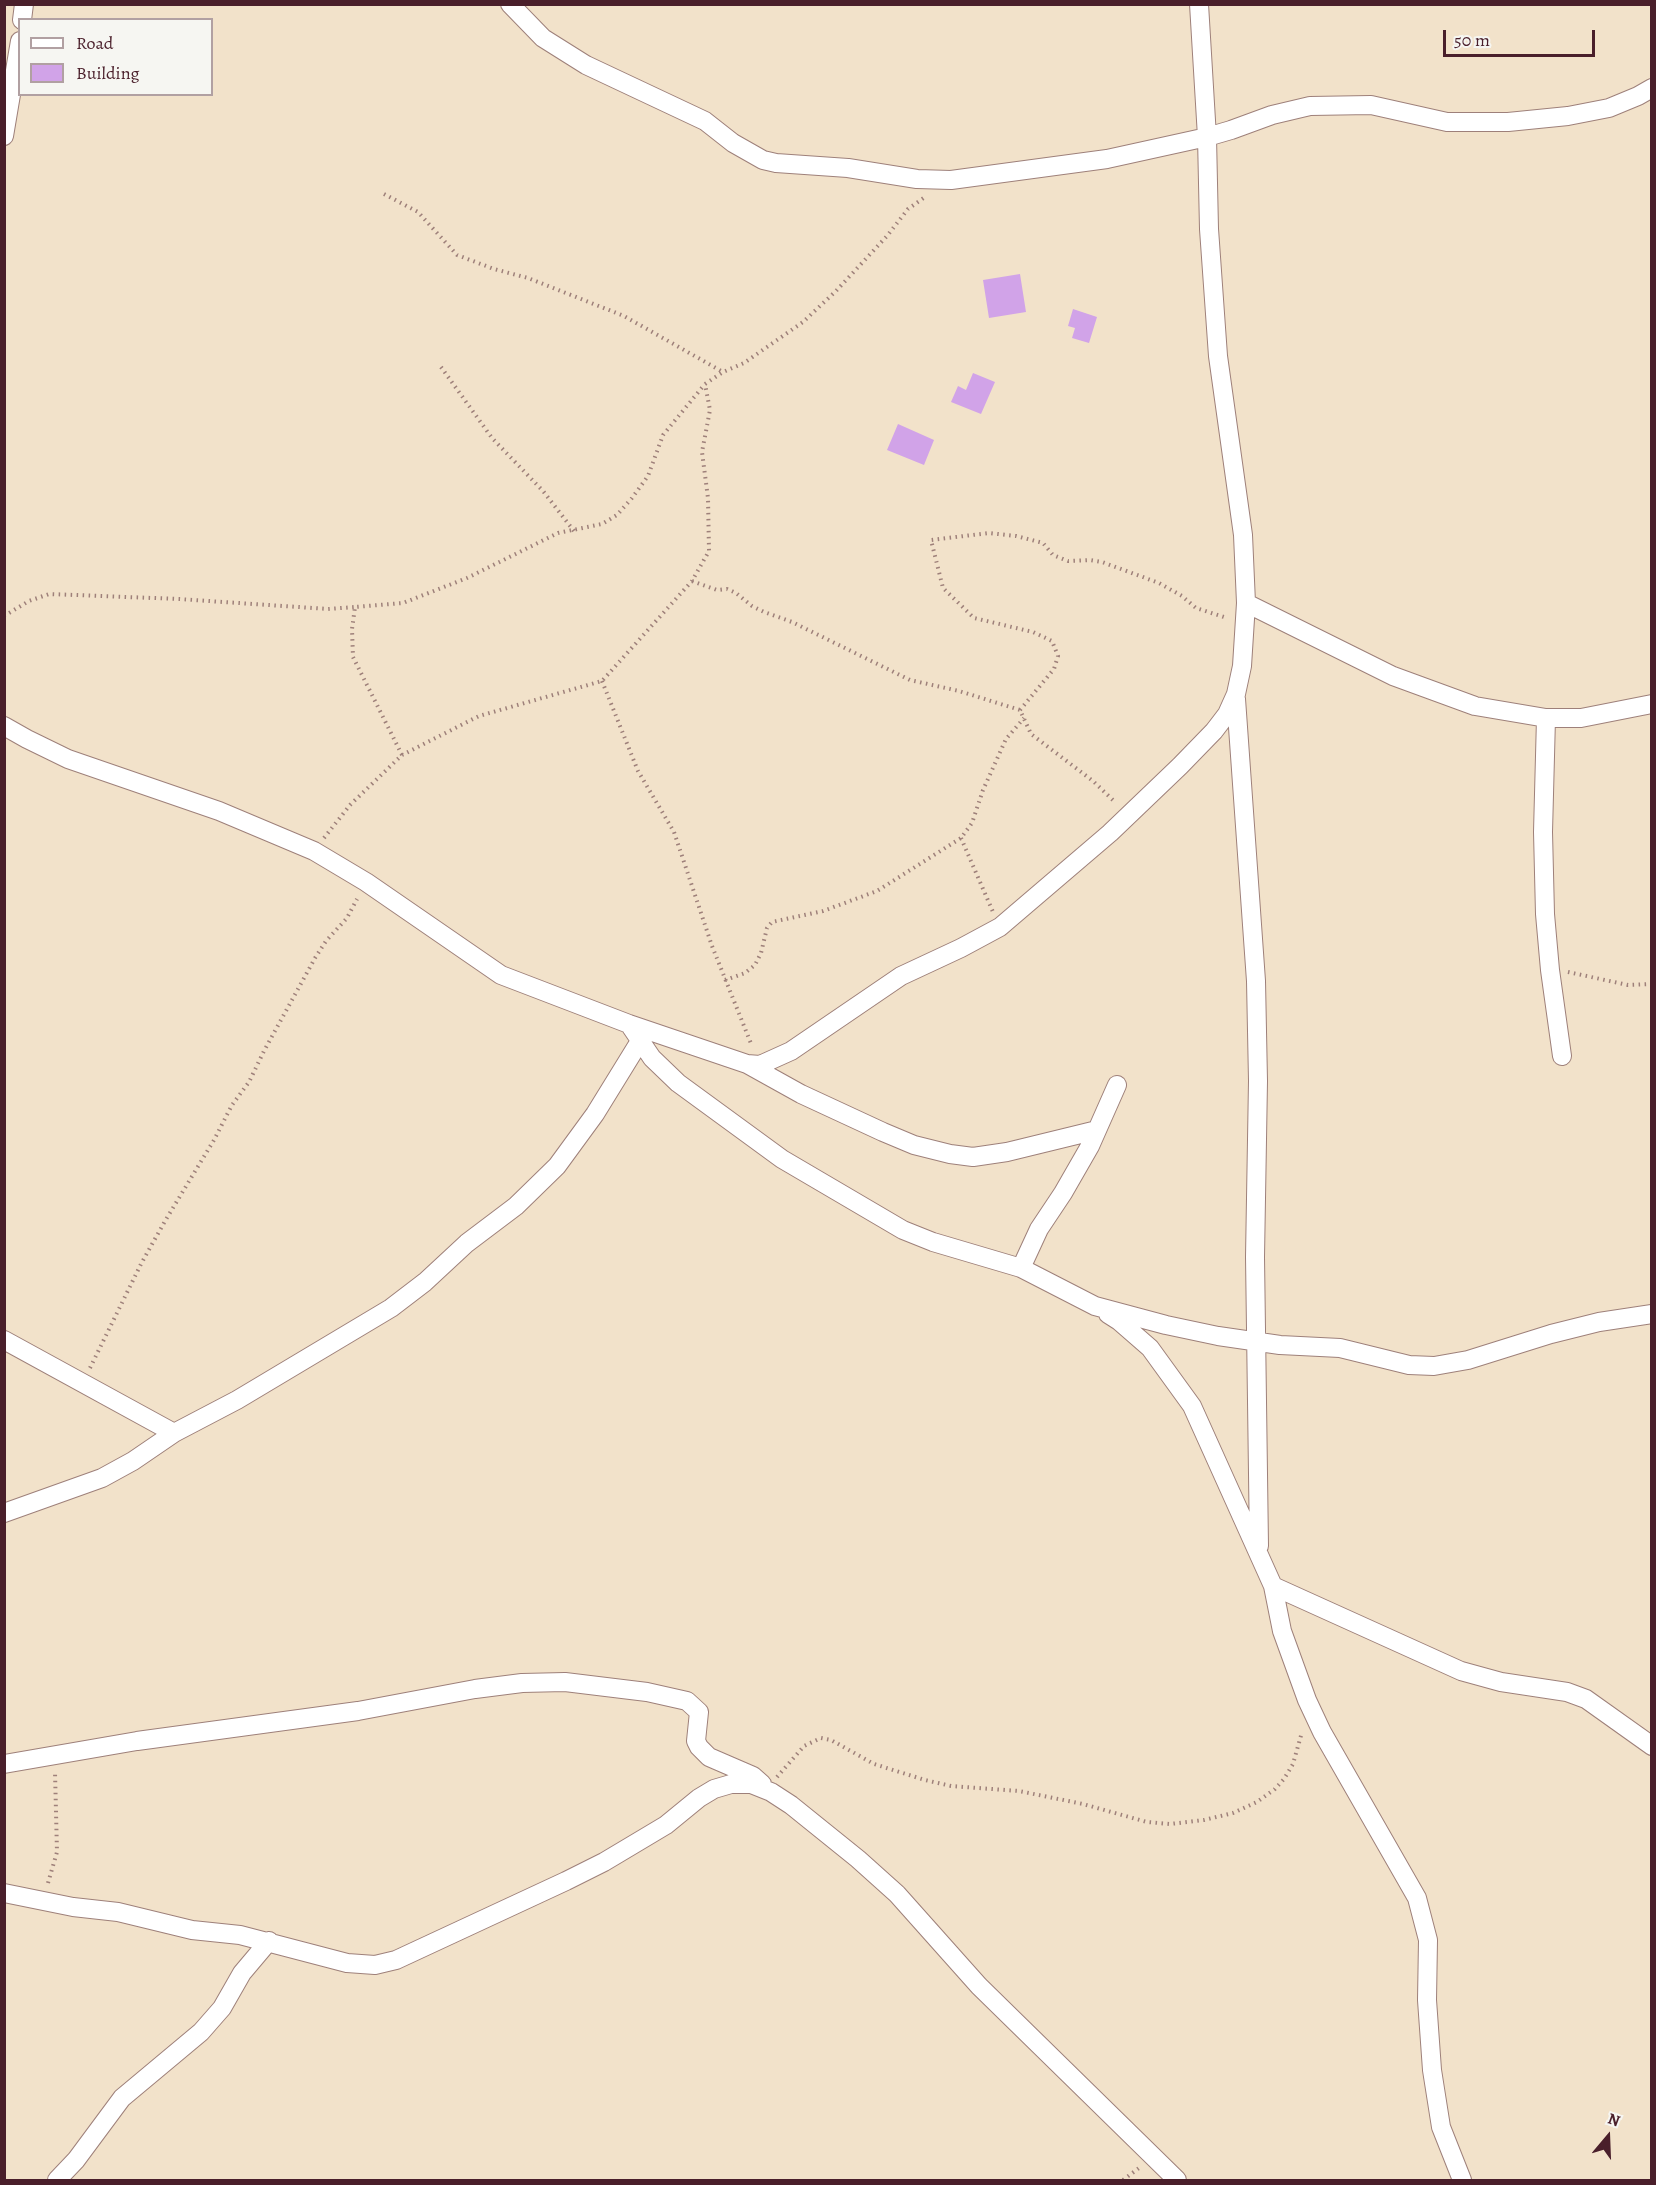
<!DOCTYPE html>
<html>
<head>
<meta charset="utf-8">
<style>
	body { margin:0 }
	#map { position:relative; width:1656px; height:2185px; overflow:hidden; background:#f2e2ca; font-family:Alegreya,serif }
	canvas { display:block }
	.frame { position:absolute; inset:0; border:6px solid #4a1f2b; pointer-events:none }
	.legend { position:absolute; left:18px; top:18px; width:195px; height:78px; box-sizing:border-box; background:#f6f6f2; border:2px solid #b1a0a2; margin:0; padding:8px 10px; list-style:none; font-size:18px; color:#4a1f2b }
	.legend li { display:flex; align-items:center; gap:12px; height:30px }
	.legend b { width:30px; border:2px solid #b1a0a2 }
	.north { position:absolute; left:1578px; top:2107px; width:60px; height:60px; -webkit-text-stroke:4px #f6f6f2; paint-order:stroke; rotate:19deg; font-size:16px; font-weight:700; line-height:24px; text-align:center; color:#4a1f2b }
	.north::after { content:''; display:block; margin:auto; width:21px; height:27px; background:#4a1f2b; clip-path:polygon(50% 0,100% 100%,50% 72%,0 100%) }
	.scale { position:absolute; left:1443px; top:30px; width:152px; height:27px; box-sizing:border-box; border:3px solid #4a1f2b; border-top:0; padding-left:8px; font-size:18px; line-height:21px; white-space:nowrap; color:#4a1f2b; -webkit-text-stroke:4px #f6f6f2; paint-order:stroke }
</style>
</head>
<body>
<div id="map">
<canvas width="1656" height="2185"></canvas>
<div class="frame"></div>
<ul class="legend">
<li><b style="height:8px;background:#fff"></b>Road</li>
<li><b style="height:16px;background:#d1a3e8"></b>Building</li>
</ul>
<div class="north">N</div>
<div class="scale">50 m</div>
</div>
<script>
const ctx = document.querySelector('canvas').getContext('2d');
ctx.lineJoin = 'round';
function paint(path, color) { ctx.fillStyle = color; ctx.fill(path, 'evenodd'); }
const shape = rows => new Path2D(rows.map(r => 'M' + r).join(''));
function trace(path, color, width, dash) { ctx.strokeStyle = color; ctx.lineWidth = width; ctx.lineCap = dash ? 'butt' : 'round'; ctx.setLineDash(dash || []); ctx.stroke(path); }
const building = shape([
	[1020,274,1026,312,989,318,983,280],
	[1073,309,1097,317,1089,343,1072,338,1075,328,1068,326],
	[973,373,995,382,981,414,951,402,958,386,966,390],
	[898,424,934,440,924,465,887,450]
]);
const path = shape([
	[384,194,418,212,457,255,494,269,528,278,624,316,723,372],
	[441,367,492,438,543,491,574,531],
	[692,581,717,590,727,589,736,593,752,606,764,612,792,622,910,680,959,691,1020,710,1031,734,1093,781,1116,803],
	[4,616,29,601,49,594,179,599,328,609,355,607],
	[602,681,638,771,674,832,712,946,752,1046],
	[1020,710,1054,669,1058,656,1052,641,1033,632,974,618,943,588,931,540,989,533,1016,536,1043,543,1053,555,1068,561,1090,560,1102,562,1159,583,1182,596,1196,608,1227,618],
	[402,755,353,657,352,629,355,607,403,603,467,578,558,533,602,524,617,515,632,498,648,476,663,435,705,384],
	[324,838,350,805,402,755,479,716,602,681,692,581,709,551,708,498,702,452,710,410,705,384,723,372,744,363,803,322,836,291,887,236,908,209,925,197],
	[961,838,993,912],
	[1568,972,1628,985,1652,984],
	[725,980,745,973,755,965,761,953,767,928,772,922,823,911,877,891,961,838,972,823,983,790,1006,739,1024,718],
	[90,1368,141,1264,165,1221,214,1140,232,1105,249,1082,264,1051,315,958,326,941,347,918,357,899],
	[777,1777,804,1746,821,1738,831,1740,874,1764,925,1780,951,1786,1019,1791,1083,1804,1147,1822,1170,1824,1204,1820,1233,1813,1257,1802,1275,1789,1284,1779,1293,1764,1302,1732],
	[48,1883,57,1852,55,1772],
	[1123,2180,1139,2168]
]);
const street = shape([
	[510,4,543,38,586,65,705,121,733,143,763,160,776,163,848,168,917,179,951,180,1107,159,1207,137,1231,130,1272,115,1310,106,1371,105,1447,122,1508,122,1568,116,1609,108,1638,96,1652,88],
	[22,20,24,4],
	[4,136,20,41],
	[1246,603,1393,676,1475,706,1546,718,1581,718,1652,704],
	[1236,699,1256,981,1258,1081,1255,1257,1259,1546],
	[1546,718,1543,832,1545,914,1550,970,1562,1056],
	[4,726,27,739,68,759,219,811,314,851,366,882,501,975,629,1024,747,1064,760,1065,791,1051,901,976,961,948,1000,927,1110,833,1180,766,1214,731,1227,714,1236,694,1242,666,1246,603,1243,535,1218,356,1209,229,1207,137,1199,4],
	[629,1024,652,1058,678,1083,782,1159,903,1230,933,1242,1021,1268,1095,1306,1166,1325,1218,1336,1280,1345,1340,1348,1409,1365,1434,1366,1468,1360,1551,1334,1599,1322,1652,1314],
	[747,1064,801,1094,883,1132,914,1145,950,1154,973,1157,1007,1152,1097,1130],
	[1021,1268,1039,1229,1063,1193,1090,1146,1117,1085],
	[1108,1314,1119,1321,1150,1348,1192,1406,1273,1586,1282,1631,1307,1700,1322,1732,1417,1898,1428,1940,1427,2000,1432,2070,1441,2127,1462,2180],
	[4,1340,174,1433],
	[4,1513,102,1478,133,1461,174,1433,237,1400,391,1308,425,1282,467,1243,516,1206,557,1166,595,1114,640,1041],
	[1273,1586,1461,1671,1501,1682,1567,1692,1586,1699,1652,1746],
	[4,1764,137,1741,358,1711,475,1689,522,1683,565,1682,647,1692,687,1701,699,1712,696,1741,699,1747,709,1757,753,1776,762,1784],
	[4,1893,73,1907,118,1912,192,1930,240,1935,347,1963,375,1965,396,1960,566,1881,604,1862,666,1825,699,1798,714,1789,731,1784,751,1784,771,1792,791,1805,858,1859,897,1894,979,1986,1177,2180],
	[57,2180,76,2160,122,2098,201,2032,222,2008,242,1973,269,1941]
]);
paint(building, '#d1a3e8');
trace(street, '#9e807a', 20);
trace(path, '#9e807a', 4, [1.5, 4.5]);
trace(street, '#fff', 18);
</script>
</body>
</html>
